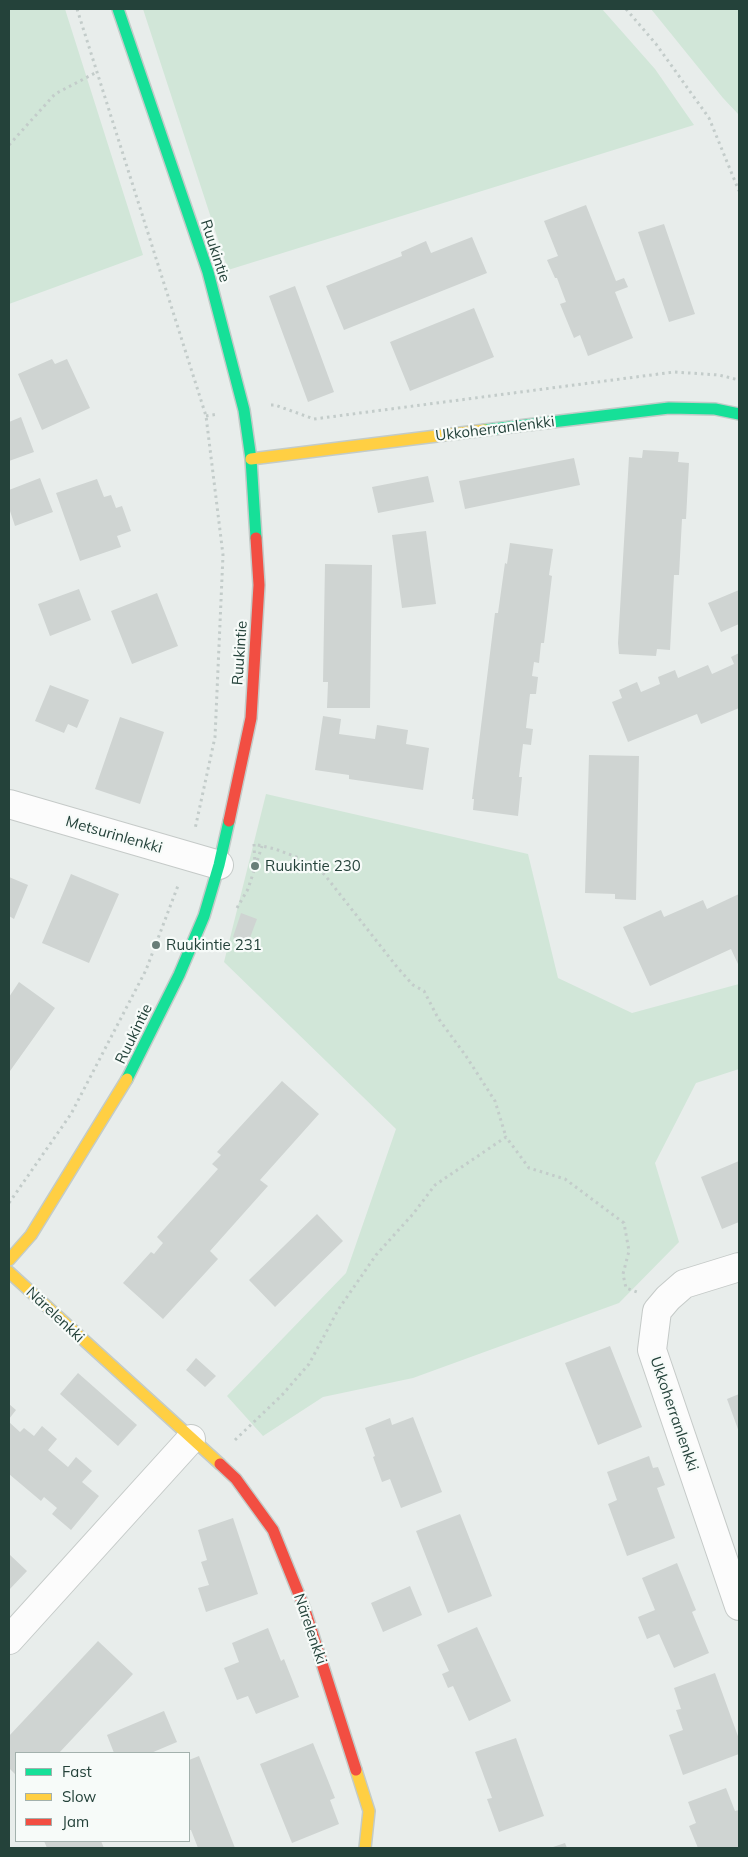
<!DOCTYPE html>
<html>
<head>
<meta charset="utf-8">
<style>
	body { margin:0 }
	#map { position:relative; width:748px; height:1857px; overflow:hidden; background:#e8edeb; font-family:Mulish,sans-serif }
	canvas { display:block }
	.frame { position:absolute; inset:0; border:10px solid #24423a; pointer-events:none }
	.legend { position:absolute; left:15px; top:1752px; width:175px; height:90px; box-sizing:border-box; background:#f7fbf9; border:1px solid #a3b1ad; margin:0; padding:6px 9px; list-style:none; font-size:15px; color:#24423a }
	.legend li { display:flex; align-items:center; gap:10px; height:25px }
	.legend b { width:25px; border:1px solid #a3b1ad }
</style>
</head>
<body>
<div id="map">
<canvas width="748" height="1857"></canvas>
<div class="frame"></div>
<ul class="legend">
<li><b style="height:6px;background:#16e098"></b>Fast</li>
<li><b style="height:6px;background:#ffcf43"></b>Slow</li>
<li><b style="height:6px;background:#f24e42"></b>Jam</li>
</ul>
</div>
<script>
const ctx = document.querySelector('canvas').getContext('2d');
ctx.lineJoin = 'round';
function paint(path, color) { ctx.fillStyle = color; ctx.fill(path, 'evenodd'); }
const shape = rows => new Path2D(rows.map(r => 'M' + r).join(''));
function trace(path, color, width, dash) { ctx.strokeStyle = color; ctx.lineWidth = width; ctx.lineCap = dash ? 'butt' : 'round'; ctx.setLineDash(dash || []); ctx.stroke(path); }
function drawText(font, color, halo, rows, align = 'center') {
  ctx.font = font + ' Mulish,sans-serif'; ctx.lineWidth = 4.5; ctx.setLineDash([]); ctx.textBaseline = 'middle'; ctx.strokeStyle = halo; ctx.fillStyle = color; for (const [text, x, y, turn = 0] of rows) {
    ctx.save(); ctx.translate(x, y); ctx.rotate((+turn || 0) * Math.PI / 180); ctx.textAlign = isNaN(turn) ? turn : align; if (halo) ctx.strokeText(text, 0, 0); ctx.fillText(text, 0, 0); ctx.restore();
  }
}
const green = shape([
	[9,9,65,9,143,255,9,304],
	[143,9,602,9,655,69,694,125,228,270],
	[651,9,739,9,739,115,723,98],
	[266,794,528,854,558,978,632,1013,739,984,739,1069,696,1083,655,1163,679,1242,619,1303,413,1378,323,1397,263,1436,227,1396,346,1273,396,1129,224,962]
]);
const building = shape([
	[586,205,616,281,624,278,628,287,615,292,633,338,588,356,580,335,574,338,560,304,566,302,557,278,555,278,547,260,558,256,544,221],
	[664,224,695,314,669,322,638,232],
	[472,237,487,273,344,330,326,286,402,256,401,252,426,241,431,253],
	[295,286,334,392,308,402,269,296],
	[474,308,494,357,410,391,390,342],
	[52,359,55,364,67,359,90,408,42,430,18,374],
	[21,417,34,452,9,461,9,422],
	[643,450,679,452,678,462,689,463,686,519,682,519,679,575,674,575,670,650,657,649,656,656,619,654,618,643,629,457,642,458],
	[574,458,580,485,465,509,459,481],
	[428,476,434,502,378,513,372,487],
	[40,478,53,512,15,526,9,508,9,490],
	[97,479,104,497,111,495,116,508,122,506,131,531,117,536,121,547,80,561,56,493],
	[426,531,436,604,402,608,392,535],
	[510,543,553,549,549,575,552,576,544,643,541,643,539,663,534,662,532,676,538,677,536,694,530,694,526,728,533,729,531,745,523,744,519,777,522,777,518,816,473,810,474,799,472,799,495,613,498,613,505,563,507,564],
	[325,564,372,565,370,708,327,708,328,682,323,682],
	[79,589,91,620,50,636,38,604],
	[739,590,739,624,721,632,708,603],
	[157,593,178,646,132,664,111,611],
	[739,653,739,708,701,724,697,714,628,742,612,702,622,698,619,690,637,682,641,692,660,684,658,677,675,670,678,678,708,665,712,674,734,664,731,657],
	[50,685,89,700,77,728,68,724,64,733,35,721],
	[323,716,341,719,339,734,375,739,377,725,408,730,406,744,429,748,423,790,349,779,349,775,315,770],
	[120,717,164,732,140,804,95,789],
	[589,755,639,756,636,900,615,899,615,894,585,893],
	[71,874,119,894,89,963,42,943],
	[9,877,28,885,14,919,9,916],
	[739,894,739,963,738,964,731,949,650,986,623,927,661,910,664,917,703,900,707,909],
	[241,913,257,919,248,943,233,937],
	[19,982,55,1008,10,1071,9,997],
	[282,1081,319,1114,260,1180,268,1186,210,1251,218,1259,163,1319,123,1283,151,1252,154,1254,163,1243,157,1237,218,1169,212,1164,221,1155,217,1152],
	[739,1161,739,1222,722,1229,701,1177],
	[317,1214,343,1241,275,1307,249,1280],
	[610,1346,642,1427,598,1445,565,1363],
	[196,1358,216,1376,205,1387,186,1370],
	[78,1373,137,1425,118,1446,60,1394],
	[739,1394,739,1432,727,1399],
	[9,1404,16,1410,9,1419],
	[413,1417,442,1492,401,1508,390,1479,382,1482,373,1457,375,1456,365,1428,390,1418,392,1425],
	[9,1422,20,1432,24,1428,34,1436,42,1426,57,1439,48,1450,68,1467,76,1457,92,1471,82,1482,99,1496,71,1530,52,1514,57,1508,44,1497,41,1501,9,1474],
	[649,1456,653,1468,658,1467,665,1485,657,1488,675,1538,627,1556,608,1504,617,1500,607,1472],
	[460,1514,492,1596,448,1613,416,1531],
	[233,1518,258,1594,206,1612,198,1588,209,1585,201,1562,207,1560,198,1530],
	[9,1554,27,1571,9,1590],
	[677,1563,696,1610,692,1612,709,1653,674,1668,659,1634,647,1639,638,1617,655,1610,642,1578],
	[410,1586,422,1615,383,1632,371,1603],
	[477,1627,511,1701,469,1721,453,1686,448,1688,442,1674,449,1671,437,1645],
	[268,1628,281,1661,284,1659,299,1697,256,1714,248,1696,237,1700,224,1668,239,1662,232,1643],
	[98,1641,133,1674,59,1753,16,1753,16,1775,9,1768,9,1736],
	[715,1673,739,1739,739,1754,683,1775,669,1735,683,1730,676,1710,681,1709,674,1688],
	[164,1711,177,1742,151,1753,114,1753,107,1735],
	[516,1738,544,1816,499,1832,487,1799,492,1798,475,1752],
	[313,1743,335,1798,330,1800,339,1824,292,1843,260,1764],
	[199,1756,235,1848,198,1848,191,1830,189,1830,189,1760],
	[726,1788,735,1811,739,1810,739,1848,698,1848,689,1826,696,1823,688,1802],
	[44,1841,101,1841,104,1848,47,1848],
	[565,1843,567,1848,550,1848]
]);
const path = shape([
	[77,9,206,416,223,555,215,737,195,829],
	[626,9,656,44,709,118,739,191],
	[9,145,55,94,97,72],
	[271,405,275,405,314,419,674,372,719,375,739,380],
	[206,416,218,414],
	[255,866,254,844,275,849,302,859,324,874,397,967,413,985,424,991,438,1018,466,1056,495,1101,506,1137],
	[237,908,248,889,262,846],
	[9,1203,71,1114,146,970,179,883],
	[235,1440,282,1395,309,1364,338,1310,376,1255,413,1214,435,1185,506,1137,529,1168,565,1179,624,1223,629,1251,623,1274,626,1288,637,1292]
]);
const street = shape([
	[9,804,219,865],
	[739,1267,684,1284,668,1298,657,1311,652,1350,739,1606],
	[9,1640,191,1439]
]);
const fast = shape([
	[118,9,208,272,244,410,251,459,256,538],
	[485,430,669,408,715,409,739,414],
	[127,1079,179,975,204,916,219,865,229,821]
]);
const slow = shape([
	[251,459,485,430],
	[9,1260,31,1235,127,1079],
	[9,1272,220,1464],
	[356,1770,369,1811,365,1848]
]);
const jam = shape([
	[229,821,251,718,259,585,256,538],
	[220,1464,236,1479,273,1530,304,1607,356,1770]
]);
const markers = [
	[255,866,5,"#697e78"],
	[156,945,5,"#697e78"]
];
const streetNames = [
	["Ruukintie",215,251,72],
	["Ukkoherranlenkki",495,429,-7],
	["Ruukintie",240,653,-86],
	["Metsurinlenkki",114,835,16],
	["Ruukintie",134,1034,-64],
	["Närelenkki",55,1315,43],
	["Ukkoherranlenkki",674,1414,71],
	["Närelenkki",310,1629,71]
];
const poiNames = [
	["Ruukintie 230",265,866],
	["Ruukintie 231",166,945]
];
paint(green, '#d1e6d8');
paint(building, '#cfd4d2');
trace(street, '#c5cac8', 30);
trace(fast, '#c3cbc8', 14);
trace(slow, '#c3cbc8', 14);
trace(jam, '#c3cbc8', 14);
trace(path, '#c3ccca', 3, [2.5, 4]);
trace(street, '#fcfcfc', 28);
trace(fast, '#16e098', 11);
trace(slow, '#ffcf43', 11);
trace(jam, '#f24e42', 11);
for (const [x, y, r, color] of markers) { const dot = new Path2D(); dot.arc(x, y, r, 0, 2 * Math.PI); ctx.fillStyle = color; ctx.fill(dot); trace(dot, '#f7fbf9', 2); }
drawText('15px', '#24423a', '#f7fbf9', streetNames);
drawText('15px', '#24423a', '#f7fbf9', poiNames, 'left');
</script>
</body>
</html>
